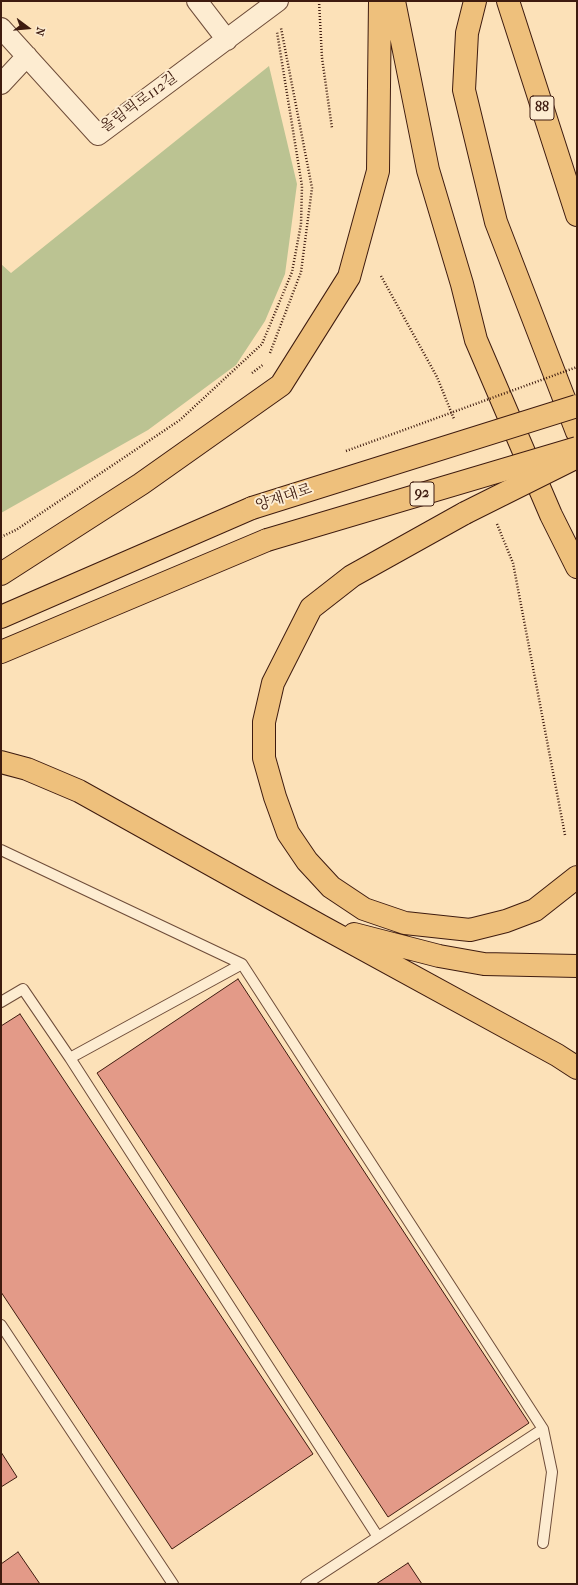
<!DOCTYPE html>
<html>
<head>
<meta charset="utf-8">
<style>
	body { margin:0 }
	#map { position:relative; width:578px; height:1585px; overflow:hidden; background:#fce1b8; font-family:"IM FELL French Canon",serif }
	canvas { display:block }
	.frame { position:absolute; inset:0; border:2px solid #3e1b0f; pointer-events:none }
	.north { position:absolute; left:8px; top:8px; width:40px; height:40px; -webkit-text-stroke:3px #fdecd1; paint-order:stroke; rotate:106deg; font-size:11px; font-weight:700; line-height:16px; text-align:center; color:#3e1b0f }
	.north::after { content:''; display:block; margin:auto; width:14px; height:18px; background:#3e1b0f; clip-path:polygon(50% 0,100% 100%,50% 72%,0 100%) }
</style>
</head>
<body>
<div id="map">
<canvas width="578" height="1585"></canvas>
<div class="frame"></div>
<div class="north">N</div>
</div>
<script>
const ctx = document.querySelector('canvas').getContext('2d');
ctx.lineJoin = 'round';
function paint(path, color) { ctx.fillStyle = color; ctx.fill(path, 'evenodd'); }
const shape = rows => new Path2D(rows.map(r => 'M' + r).join(''));
function trace(path, color, width, dash) { ctx.strokeStyle = color; ctx.lineWidth = width; ctx.lineCap = dash ? 'butt' : 'round'; ctx.setLineDash(dash || []); ctx.stroke(path); }
function drawText(font, color, halo, rows, align = 'center') {
  ctx.font = font + ' "IM FELL French Canon","Noto Serif KR",serif'; ctx.lineWidth = 4; ctx.setLineDash([]); ctx.textBaseline = 'middle'; ctx.strokeStyle = halo; ctx.fillStyle = color; for (const [text, x, y, turn = 0] of rows) {
    ctx.save(); ctx.translate(x, y); ctx.rotate((+turn || 0) * Math.PI / 180); ctx.textAlign = isNaN(turn) ? turn : align; if (halo) ctx.strokeText(text, 0, 0); ctx.fillText(text, 0, 0); ctx.restore();
  }
}
const green = shape([
	[269,66,297,184,285,274,265,321,236,365,148,430,1,513,1,264,11,273]
]);
const building = shape([
	[238,979,529,1423,388,1517,97,1073,238,979],
	[20,1014,313,1454,172,1549,1,1292,1,1026,20,1014],
	[1,1452,17,1477,1,1487,1,1452],
	[18,1552,40,1584,1,1584,1,1564,18,1552],
	[408,1563,422,1584,376,1584,408,1563]
]);
const path = shape([
	[319,1,322,58,332,128],
	[381,276,437,377,454,419],
	[270,353,301,272,312,188,281,28],
	[252,373,264,364],
	[497,524,513,563,565,835],
	[1,537,16,530,180,420,262,344,292,272,301,224,302,186,277,32]
]);
const service = shape([
	[1,850,242,964,543,1429,552,1472,543,1543],
	[1,1002,23,989,70,1058,242,964],
	[70,1058,378,1537],
	[1,1325,173,1584],
	[306,1584,543,1429]
]);
const minor = shape([
	[197,1,227,40],
	[1,28,98,135,278,1],
	[1,84,27,56]
]);
const primary = shape([
	[1,617,252,508],
	[1,652,267,540]
]);
const trunk = shape([
	[394,1,428,170,462,284,476,340,551,515,577,567],
	[475,1,467,33,464,90,496,222,577,432],
	[508,1,577,215],
	[465,513,352,576,311,608,273,683,264,722,264,758,275,797,288,833,307,861,331,887,364,909,405,923,470,930,506,921,535,910,577,877],
	[1,574,141,484,281,385,349,277,378,171,380,1],
	[1,762,27,769,79,791,321,926,557,1055,577,1068],
	[354,934,439,956,484,964,577,966]
]);
const pathBridge = shape([
	[346,451,577,367]
]);
const primaryBridge = shape([
	[252,508,577,406],
	[267,540,577,448]
]);
const trunkBridge = shape([
	[465,513,577,457]
]);
const shields = [
	[542,108,24],
	[422,494,24]
];
const shieldNames = [
	["88",542,108],
	["92",422,494]
];
const streetNames = [
	["올림픽로112길",139,103,-36],
	["양재대로",284,498,-18]
];
paint(green, '#bbc392');
paint(building, '#e39a88');
trace(building, '#3e1b0f', 1);
trace(service, '#6e4c39', 12);
trace(minor, '#6e4c39', 22);
trace(primary, '#3e1b0f', 24);
trace(trunk, '#3e1b0f', 24);
trace(path, '#3e1b0f', 2.5, [1, 2]);
trace(service, '#fdecd1', 10);
trace(minor, '#fdecd1', 20);
trace(primary, '#eec07c', 22);
trace(trunk, '#eec07c', 22);
trace(primaryBridge, '#3e1b0f', 24, []);
trace(trunkBridge, '#3e1b0f', 24, []);
trace(pathBridge, '#3e1b0f', 2.5, [1, 2]);
trace(primaryBridge, '#eec07c', 22);
trace(trunkBridge, '#eec07c', 22);
for (const [x, y, w] of shields) { const box = new Path2D(); box.roundRect(x - w / 2, y - 12, w, 24, 3); ctx.fillStyle = '#fdecd1'; ctx.fill(box); trace(box, '#3e1b0f', 1); }
drawText('bold 14px', '#3e1b0f', null, shieldNames);
drawText('15px', '#3e1b0f', '#fdecd1', streetNames);
</script>
</body>
</html>
